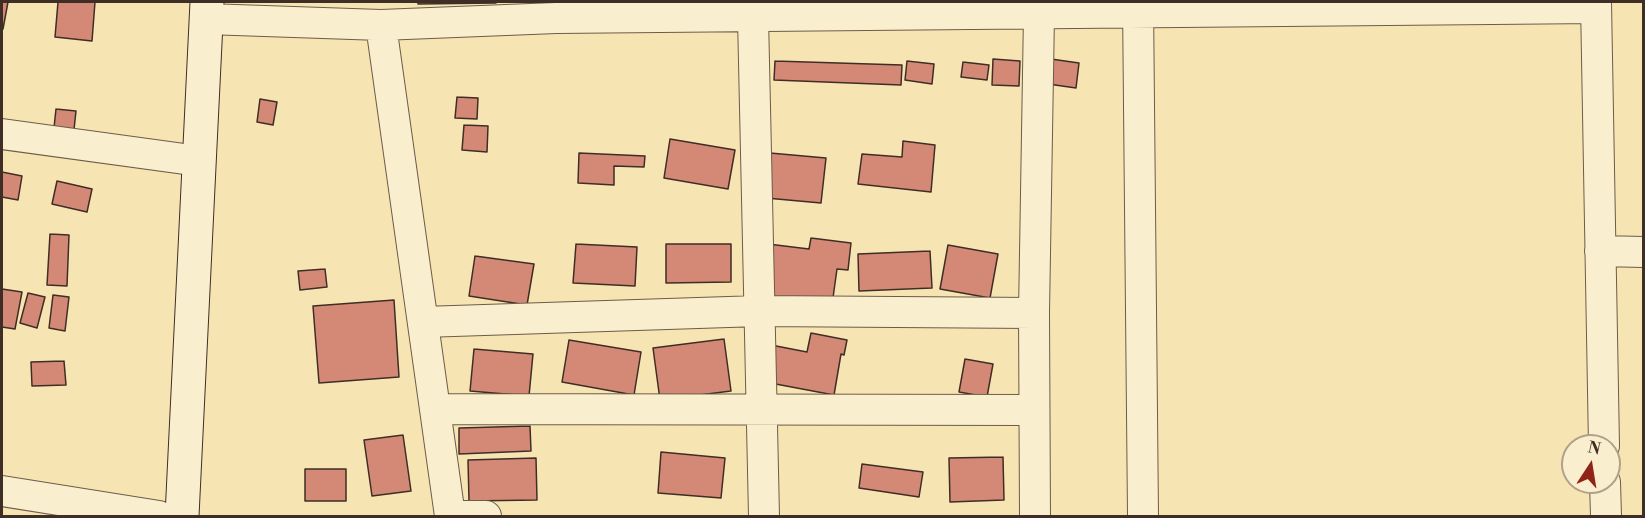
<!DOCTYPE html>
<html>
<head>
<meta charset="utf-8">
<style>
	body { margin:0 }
	#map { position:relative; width:1645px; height:518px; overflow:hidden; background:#f6e5b3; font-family:"Libre Bodoni",serif }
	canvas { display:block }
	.frame { position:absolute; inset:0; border:3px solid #3f2e25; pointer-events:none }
	.north { position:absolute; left:1561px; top:434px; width:60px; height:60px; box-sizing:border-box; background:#f9eece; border:2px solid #afa18a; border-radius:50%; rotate:12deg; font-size:16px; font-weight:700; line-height:24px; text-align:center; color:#3f2e25 }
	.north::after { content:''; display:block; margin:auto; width:21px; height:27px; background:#8f2418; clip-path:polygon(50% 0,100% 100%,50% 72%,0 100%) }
</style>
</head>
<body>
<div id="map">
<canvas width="1645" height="518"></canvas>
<div class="frame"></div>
<div class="north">N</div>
</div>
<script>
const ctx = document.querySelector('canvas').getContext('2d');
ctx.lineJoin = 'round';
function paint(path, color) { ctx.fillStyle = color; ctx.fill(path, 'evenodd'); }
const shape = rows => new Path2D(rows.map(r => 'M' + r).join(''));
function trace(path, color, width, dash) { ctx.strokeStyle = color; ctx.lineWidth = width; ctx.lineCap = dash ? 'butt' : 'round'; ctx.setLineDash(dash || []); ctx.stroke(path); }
const building = shape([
	[2,2,8,2,3,29,2,29,2,2],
	[58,2,95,2,92,41,55,37,58,2],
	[418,2,496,2,496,3,418,4,418,2],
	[993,59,1020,61,1019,86,992,85,993,59],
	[1051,59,1079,63,1076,88,1048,84,1051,59],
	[775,61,902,65,901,85,774,80,775,61],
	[907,61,934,64,932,84,905,80,907,61],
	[963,62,989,65,987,80,961,77,963,62],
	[457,97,478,98,477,119,455,118,457,97],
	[260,99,277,102,273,125,257,122,260,99],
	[56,109,76,111,73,139,53,137,56,109],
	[464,125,488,126,487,152,462,150,464,125],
	[670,139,735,150,728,189,664,178,670,139],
	[903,141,935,145,931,192,858,184,862,154,902,157,903,141],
	[579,153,645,156,644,167,614,166,614,185,578,183,579,153],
	[770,153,826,158,821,203,766,198,770,153],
	[2,172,22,176,18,200,2,197,2,172],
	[57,181,92,189,87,212,52,204,57,181],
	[50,234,69,235,67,286,47,285,50,234],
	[811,238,851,243,848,270,837,269,832,305,761,296,768,244,809,249,811,238],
	[576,244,637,247,635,286,573,283,576,244],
	[666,244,731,244,731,282,666,283,666,244],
	[948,245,998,254,990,298,940,289,948,245],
	[930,251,932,288,859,291,858,254,930,251],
	[475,256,534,264,527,305,469,296,475,256],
	[325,269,327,287,300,290,298,271,325,269],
	[2,289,22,292,15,329,2,327,2,289],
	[28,293,45,297,37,328,20,323,28,293],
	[53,295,69,297,65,331,49,328,53,295],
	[394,300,399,377,319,383,313,306,394,300],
	[811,333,847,340,844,355,841,354,834,395,765,382,771,345,807,352,811,333],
	[724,339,731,391,660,400,653,348,724,339],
	[569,340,641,352,634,395,562,382,569,340],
	[474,349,533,354,529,396,470,391,474,349],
	[965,359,993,364,987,397,959,392,965,359],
	[64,361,66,385,32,386,31,362,64,361],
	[530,426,531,451,459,454,459,428,530,426],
	[403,435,411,491,372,496,364,440,403,435],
	[661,452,725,458,721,498,658,493,661,452],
	[1003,457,1004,500,950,502,949,458,1003,457],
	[536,458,537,500,469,501,468,460,536,458],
	[862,464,923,472,919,497,859,488,862,464],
	[305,469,346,469,346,501,305,501,305,469]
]);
const minor = shape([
	[1138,2,1143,516],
	[1596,2,1604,446],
	[753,17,764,516],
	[206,19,381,25,556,18,1596,8],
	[381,25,450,516],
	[2,134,199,161],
	[1600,251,1644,252],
	[423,322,759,311,1034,313],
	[435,409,1034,410],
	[1605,482,1606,516],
	[2,491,159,516],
	[450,516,486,516],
	[1035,516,1034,313,1039,14]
]);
const secondary = shape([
	[182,516,207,2]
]);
paint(building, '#d48977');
trace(building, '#3f2e25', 1.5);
trace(minor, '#6d5c48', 32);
trace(secondary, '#3f2e25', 35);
trace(minor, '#f9eece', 30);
trace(secondary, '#f9eece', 33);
</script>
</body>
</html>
